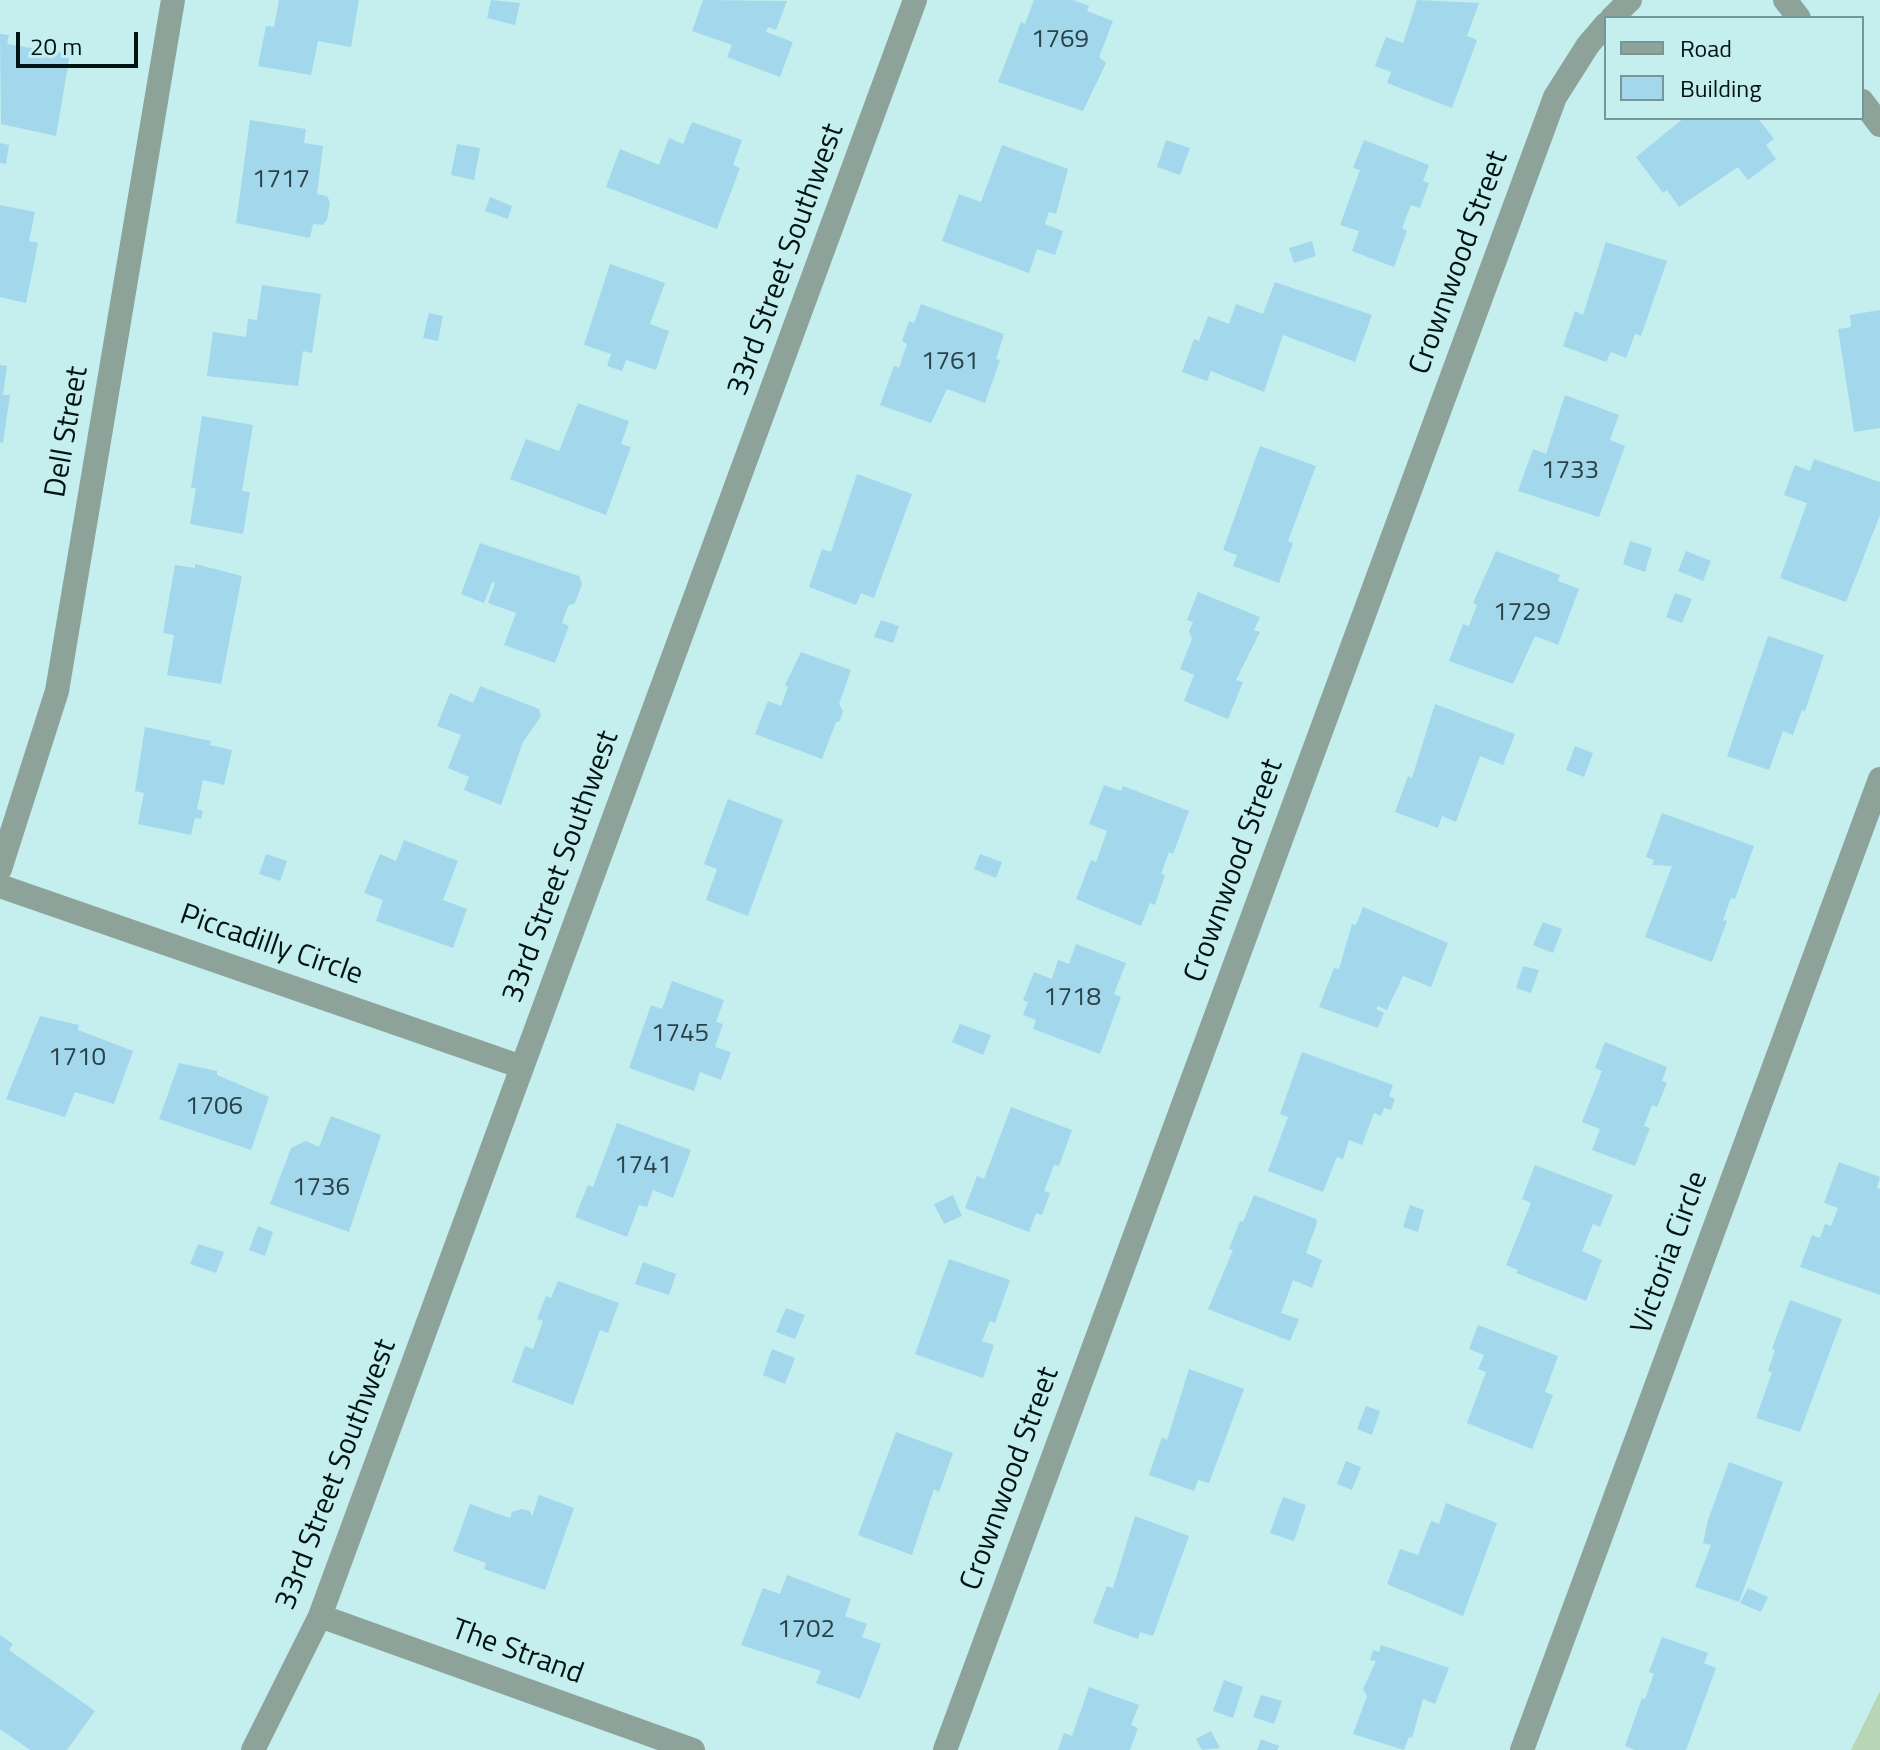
<!DOCTYPE html>
<html>
<head>
<meta charset="utf-8">
<style>
	body { margin:0 }
	#map { position:relative; width:1880px; height:1750px; overflow:hidden; background:#c5efef; font-family:"Titillium Web",sans-serif }
	canvas { display:block }
	.legend { position:absolute; left:1604px; top:16px; width:260px; height:104px; box-sizing:border-box; background:#c5efef; border:2px solid #779797; margin:0; padding:10px 14px; list-style:none; font-size:24px; color:#031212 }
	.legend li { display:flex; align-items:center; gap:16px; height:40px }
	.legend b { width:40px; border:2px solid #779797 }
	.scale { position:absolute; left:16px; top:32px; width:122px; height:36px; box-sizing:border-box; border:4px solid #031212; border-top:0; padding-left:10px; font-size:24px; line-height:28px; white-space:nowrap; color:#031212; -webkit-text-stroke:6px #c5efef; paint-order:stroke }
</style>
</head>
<body>
<div id="map">
<canvas width="1880" height="1750"></canvas>
<ul class="legend">
<li><b style="height:10px;background:#8da39a"></b>Road</li>
<li><b style="height:22px;background:#a2d7ec"></b>Building</li>
</ul>
<div class="scale">20 m</div>
</div>
<script>
const ctx = document.querySelector('canvas').getContext('2d');
ctx.lineJoin = 'round';
function paint(path, color) { ctx.fillStyle = color; ctx.fill(path, 'evenodd'); }
const shape = rows => new Path2D(rows.map(r => 'M' + r).join(''));
function trace(path, color, width, dash) { ctx.strokeStyle = color; ctx.lineWidth = width; ctx.lineCap = dash ? 'butt' : 'round'; ctx.setLineDash(dash || []); ctx.stroke(path); }
function drawText(font, color, halo, rows, align = 'center') {
  ctx.font = font + ' "Titillium Web",sans-serif'; ctx.lineWidth = 7; ctx.setLineDash([]); ctx.textBaseline = 'middle'; ctx.strokeStyle = halo; ctx.fillStyle = color; for (const [text, x, y, turn = 0] of rows) {
    ctx.save(); ctx.translate(x, y); ctx.rotate((+turn || 0) * Math.PI / 180); ctx.textAlign = isNaN(turn) ? turn : align; if (halo) ctx.strokeText(text, 0, 0); ctx.fillText(text, 0, 0); ctx.restore();
  }
}
const green = shape([
	[1880,1691,1880,1750,1851,1750]
]);
const building = shape([
	[279,0,359,0,351,47,318,41,311,75,258,66,266,26,274,27],
	[491,0,520,3,515,25,487,18],
	[703,0,787,1,776,30,768,27,766,32,793,42,780,77,727,57,732,45,692,31],
	[1034,0,1073,0,1089,6,1087,11,1113,21,1099,57,1106,63,1083,111,998,82,1021,22,1025,24],
	[1417,0,1479,3,1467,36,1477,40,1452,108,1387,83,1391,72,1375,66,1386,37,1403,43],
	[0,34,9,35,7,44,70,54,56,136,1,124],
	[1684,118,1758,118,1774,139,1766,145,1776,159,1748,180,1738,167,1679,207,1667,190,1663,193,1636,157],
	[250,120,306,129,304,143,323,146,317,194,327,196,330,202,327,220,323,225,313,224,310,238,236,223],
	[692,122,742,140,733,165,740,168,717,229,606,187,620,149,659,165,669,138,683,144],
	[1166,140,1190,148,1180,175,1157,167],
	[1364,140,1429,165,1423,181,1429,183,1420,208,1411,205,1402,228,1407,231,1394,267,1352,251,1359,231,1340,225,1360,170,1353,168],
	[0,143,9,145,6,164,0,163],
	[457,144,480,148,474,180,451,175],
	[1002,145,1068,169,1056,214,1049,212,1045,224,1063,231,1055,255,1037,249,1029,273,942,241,959,194,981,202],
	[490,197,512,206,508,219,485,211],
	[0,205,35,212,29,241,38,243,26,303,0,297],
	[1312,241,1316,256,1294,263,1289,248],
	[1606,242,1667,261,1641,336,1635,334,1626,358,1611,352,1606,362,1563,346,1575,311,1583,315],
	[610,264,665,283,650,324,669,331,656,370,626,360,622,371,607,366,611,354,584,345],
	[1275,282,1372,315,1355,362,1283,335,1264,392,1211,371,1207,381,1182,372,1194,339,1199,341,1208,316,1229,324,1236,304,1263,314],
	[262,285,321,294,312,353,303,351,298,386,207,376,213,332,246,337,248,319,257,320],
	[921,304,1004,334,996,359,1000,360,985,403,947,389,931,423,880,405,894,366,899,368,907,344,902,341,909,321,914,323],
	[1880,310,1880,428,1854,432,1838,329,1851,327,1850,315],
	[429,313,443,316,438,341,423,338],
	[0,365,7,366,3,395,10,395,3,443,0,442],
	[1565,395,1619,415,1610,440,1625,446,1599,517,1518,491,1533,449,1546,454],
	[578,403,629,421,621,444,631,447,606,515,510,479,526,439,559,451],
	[202,416,253,425,242,491,250,492,243,534,190,524,196,488,191,488],
	[1260,446,1316,466,1288,541,1293,543,1279,583,1233,566,1237,555,1223,550],
	[1814,459,1880,482,1880,515,1846,602,1780,578,1807,503,1784,495,1795,465,1810,471],
	[857,474,912,494,874,598,861,593,856,605,809,587,822,549,831,552],
	[1630,541,1652,548,1645,572,1623,564],
	[480,543,579,576,582,584,575,603,568,606,562,623,569,626,555,663,504,645,516,613,488,603,495,583,492,582,484,603,461,594],
	[1496,551,1560,575,1558,581,1579,589,1558,645,1535,636,1513,684,1449,661,1463,624,1469,626,1477,605,1473,603],
	[1686,551,1711,561,1703,581,1678,571],
	[195,564,242,576,221,684,167,675,174,635,163,633,175,565,195,568],
	[1198,592,1260,617,1254,630,1260,632,1236,680,1243,682,1228,719,1184,701,1194,675,1180,669,1192,639,1189,631,1193,622,1187,620],
	[1675,593,1692,599,1682,623,1666,617],
	[881,620,899,626,893,643,874,637],
	[1768,636,1824,655,1805,711,1802,710,1793,735,1783,731,1769,770,1727,756],
	[801,652,851,670,839,704,843,711,840,721,836,722,822,759,755,734,768,701,781,706,788,687,785,685],
	[480,686,539,709,541,716,523,742,501,805,464,790,469,777,448,768,461,735,437,726,450,693,473,703],
	[1435,704,1515,734,1503,765,1480,756,1456,822,1442,816,1438,828,1395,812,1408,776,1412,778],
	[145,727,211,741,210,745,232,750,224,785,203,780,197,809,203,811,201,819,195,818,191,835,138,824,144,793,135,791],
	[1575,746,1593,753,1584,777,1566,770],
	[1104,785,1121,791,1123,786,1189,811,1173,854,1169,852,1161,874,1165,875,1155,905,1150,903,1141,926,1076,899,1091,860,1096,862,1107,831,1089,824],
	[728,799,783,820,748,916,706,900,717,869,704,864],
	[1662,813,1754,846,1735,899,1731,898,1723,920,1727,921,1712,962,1645,937,1672,866,1652,865,1654,860,1646,857],
	[404,840,458,861,443,900,467,909,453,948,376,921,383,900,364,893,380,854,396,861],
	[266,854,287,861,280,881,259,874],
	[980,854,1002,862,996,878,974,869],
	[1363,907,1448,943,1431,987,1403,976,1387,1010,1378,1006,1376,1009,1384,1013,1378,1028,1319,1007,1334,968,1339,969,1352,924,1356,925],
	[1543,922,1562,929,1553,953,1533,945],
	[1076,944,1126,963,1114,994,1121,997,1100,1054,1033,1029,1036,1020,1023,1015,1028,1002,1023,1000,1034,972,1052,979,1058,960,1069,964],
	[1523,966,1539,970,1531,993,1516,988],
	[672,981,724,1000,716,1022,723,1024,715,1047,731,1052,721,1080,700,1072,694,1091,629,1068,651,1005,662,1009],
	[40,1016,79,1025,78,1030,133,1051,114,1104,75,1092,65,1117,6,1099],
	[960,1024,991,1035,983,1055,952,1042],
	[1605,1042,1667,1067,1662,1081,1667,1083,1657,1107,1652,1105,1644,1126,1650,1128,1635,1166,1592,1150,1600,1129,1582,1122,1602,1071,1595,1068],
	[1302,1052,1393,1085,1389,1096,1395,1099,1391,1110,1384,1108,1381,1116,1374,1113,1362,1145,1349,1140,1343,1159,1337,1157,1323,1192,1268,1171,1288,1117,1280,1114],
	[179,1063,217,1071,217,1075,269,1097,251,1150,159,1119],
	[1011,1107,1072,1130,1059,1166,1054,1165,1044,1191,1050,1193,1042,1215,1036,1213,1029,1232,965,1208,977,1176,984,1179],
	[331,1116,381,1135,349,1232,270,1204,291,1148,306,1141,319,1147],
	[617,1123,691,1150,673,1198,653,1190,647,1207,639,1205,627,1237,575,1217,588,1185,593,1187],
	[1839,1162,1880,1177,1877,1188,1880,1189,1880,1295,1800,1267,1812,1235,1820,1238,1825,1224,1831,1226,1838,1208,1824,1203],
	[1535,1165,1613,1195,1600,1227,1593,1224,1582,1251,1602,1260,1586,1301,1516,1273,1518,1270,1506,1265,1531,1203,1522,1199],
	[953,1195,962,1216,944,1224,934,1204],
	[1254,1195,1316,1219,1317,1223,1306,1253,1322,1260,1312,1288,1293,1280,1281,1313,1299,1319,1290,1341,1208,1309,1233,1250,1229,1249,1240,1221,1243,1222],
	[1410,1205,1424,1210,1418,1232,1403,1227],
	[258,1226,273,1232,265,1256,249,1250],
	[198,1244,224,1252,216,1273,190,1264],
	[949,1259,1010,1280,995,1323,990,1321,982,1341,994,1345,983,1378,915,1354],
	[643,1262,676,1274,669,1295,635,1284],
	[558,1281,619,1303,608,1333,600,1330,573,1405,512,1382,525,1346,533,1349,543,1321,537,1319,546,1296,551,1298],
	[1790,1300,1842,1319,1800,1432,1756,1418,1772,1372,1768,1371,1775,1350,1772,1349],
	[786,1308,805,1315,795,1339,776,1332],
	[1478,1325,1558,1356,1545,1392,1553,1395,1532,1449,1467,1423,1486,1372,1478,1369,1484,1355,1469,1349],
	[772,1349,795,1358,785,1384,763,1375],
	[1189,1369,1244,1389,1209,1483,1198,1480,1194,1491,1149,1475,1162,1437,1167,1440],
	[1366,1406,1380,1411,1372,1435,1357,1429],
	[896,1432,953,1453,939,1492,934,1489,912,1555,858,1535],
	[1346,1461,1361,1467,1352,1490,1337,1484],
	[1729,1462,1783,1482,1739,1602,1695,1587,1711,1545,1703,1543,1708,1520],
	[539,1495,574,1508,545,1590,484,1569,486,1563,453,1551,470,1504,510,1518,512,1512,522,1509,530,1511,532,1517],
	[1283,1497,1306,1505,1294,1541,1270,1533],
	[1446,1503,1497,1523,1463,1616,1387,1584,1400,1549,1418,1555,1431,1521,1439,1524],
	[1135,1516,1189,1536,1153,1636,1140,1632,1138,1639,1093,1623,1107,1586,1113,1588],
	[787,1575,851,1599,845,1616,867,1624,862,1637,881,1644,860,1699,816,1683,821,1671,741,1645,763,1588,780,1594],
	[1748,1588,1768,1597,1761,1612,1740,1603],
	[0,1635,13,1644,9,1650,95,1711,67,1750,30,1750,0,1729],
	[1662,1637,1708,1653,1704,1663,1716,1668,1686,1750,1635,1750,1625,1746,1642,1698,1645,1699,1654,1674,1649,1672],
	[1381,1645,1449,1668,1435,1704,1423,1699,1412,1738,1409,1737,1404,1750,1353,1734,1367,1696,1363,1689,1376,1661,1370,1660,1373,1650,1379,1652],
	[1224,1680,1243,1687,1233,1718,1213,1711],
	[1089,1687,1139,1705,1131,1725,1138,1728,1130,1750,1058,1750,1064,1733,1072,1736],
	[1261,1695,1282,1701,1274,1724,1253,1717],
	[1211,1731,1220,1748,1202,1750,1196,1739],
	[1261,1739,1279,1746,1277,1750,1257,1750]
]);
const minor = shape([
	[1785,0,1799,18],
	[1612,18,1630,0],
	[1862,101,1880,125],
	[0,869,57,691,173,0],
	[0,886,522,1067],
	[320,1616,693,1750],
	[253,1750,320,1616,915,0],
	[945,1750,1555,97,1588,45,1606,24],
	[1522,1750,1880,779]
]);
const numberNames = [
	["1769",1060,41],
	["1717",281,181],
	["1761",950,363],
	["1733",1570,472],
	["1729",1522,614],
	["1718",1072,999],
	["1745",680,1035],
	["1710",77,1059],
	["1706",214,1108],
	["1741",643,1167],
	["1736",321,1189],
	["1702",806,1631]
];
const streetNames = [
	["33rd Street Southwest",787,260,-70],
	["Crownwood Street",1460,263,-70],
	["Dell Street",68,432,-80],
	["33rd Street Southwest",562,867,-70],
	["Crownwood Street",1235,871,-70],
	["Piccadilly Circle",271,946,19],
	["Victoria Circle",1671,1253,-70],
	["33rd Street Southwest",337,1475,-69],
	["Crownwood Street",1011,1479,-70],
	["The Strand",517,1653,20]
];
paint(green, '#b8d6b5');
paint(building, '#a2d7ec');
trace(minor, '#8da39a', 24);
drawText('26px', '#2b4348', null, numberNames);
drawText('30px', '#031212', '#c5efef', streetNames);
</script>
</body>
</html>
